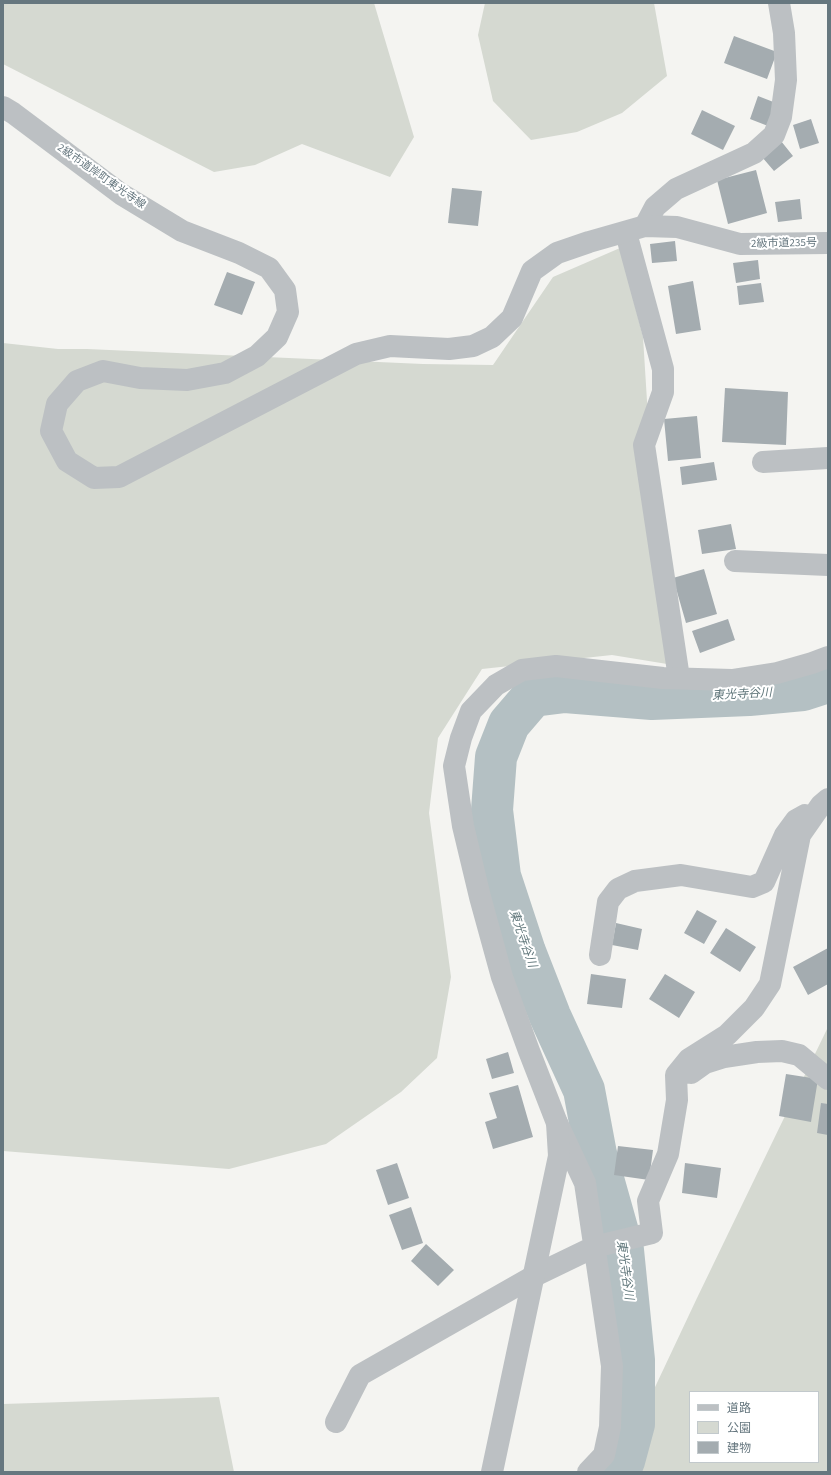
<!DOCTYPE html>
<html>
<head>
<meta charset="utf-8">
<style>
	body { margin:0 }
	#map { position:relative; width:831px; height:1475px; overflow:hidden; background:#f4f4f1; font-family:"Source Sans 3","Noto Sans JP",sans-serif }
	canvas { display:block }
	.frame { position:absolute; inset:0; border:4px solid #66777f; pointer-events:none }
	.legend { position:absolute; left:689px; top:1391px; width:130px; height:72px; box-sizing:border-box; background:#fff; border:1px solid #c2c9cc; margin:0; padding:5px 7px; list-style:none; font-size:12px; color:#66777f }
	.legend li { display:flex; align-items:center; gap:8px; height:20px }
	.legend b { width:20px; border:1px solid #c2c9cc }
</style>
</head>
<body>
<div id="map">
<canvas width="831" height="1475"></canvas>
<div class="frame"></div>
<ul class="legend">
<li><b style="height:5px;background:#bcc0c3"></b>道路</li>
<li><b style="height:11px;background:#d5d9d1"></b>公園</li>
<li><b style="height:11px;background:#a4acb0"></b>建物</li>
</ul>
</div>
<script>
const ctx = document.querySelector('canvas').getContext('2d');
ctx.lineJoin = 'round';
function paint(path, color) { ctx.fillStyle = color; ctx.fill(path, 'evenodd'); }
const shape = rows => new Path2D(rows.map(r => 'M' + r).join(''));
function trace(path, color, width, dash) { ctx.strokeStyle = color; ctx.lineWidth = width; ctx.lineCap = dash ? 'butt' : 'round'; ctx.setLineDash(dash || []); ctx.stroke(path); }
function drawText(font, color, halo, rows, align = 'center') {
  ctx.font = font + ' "Source Sans 3","Noto Sans JP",sans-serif'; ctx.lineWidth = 4; ctx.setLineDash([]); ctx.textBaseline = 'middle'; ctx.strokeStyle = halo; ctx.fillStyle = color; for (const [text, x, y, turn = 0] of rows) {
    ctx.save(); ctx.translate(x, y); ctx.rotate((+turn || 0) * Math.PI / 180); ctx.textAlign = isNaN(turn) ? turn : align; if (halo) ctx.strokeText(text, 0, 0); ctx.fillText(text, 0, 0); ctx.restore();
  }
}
const green = shape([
	[3,3,374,3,414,137,390,177,302,144,255,165,214,172,3,64],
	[485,3,654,3,667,76,622,113,577,132,531,140,493,101,478,35],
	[620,248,643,337,654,513,667,664,612,655,482,669,438,738,429,813,451,977,437,1058,401,1092,326,1144,229,1169,3,1151,3,343,58,349,87,349,423,364,493,365,553,277],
	[828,1027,828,1472,615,1472,697,1298],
	[690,1392,818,1392,818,1462,690,1462],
	[219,1397,234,1472,3,1472,3,1404]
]);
const river = shape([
	[615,1472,624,1461,634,1424,634,1360,623,1250,596,1154,584,1090,550,1016,525,952,500,876,492,810,496,757,509,724,533,696,565,692,652,699,749,695,803,690,828,682]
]);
const building = shape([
	[734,36,777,52,767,79,724,63],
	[758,96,776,103,768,126,750,119],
	[702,110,735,126,723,150,691,134],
	[811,119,819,143,800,149,793,125],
	[781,141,793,156,774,171,762,157],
	[756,170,767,213,728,224,717,180],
	[452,188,482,191,478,226,448,223],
	[800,199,802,219,778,222,775,202],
	[675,241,677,261,652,263,650,244],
	[758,260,760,279,736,283,733,263],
	[227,272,255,282,242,315,214,305],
	[693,281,701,330,676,334,668,286],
	[761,283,764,302,739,305,737,286],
	[725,388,788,392,786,445,722,442],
	[697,416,701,458,668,461,664,419],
	[714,462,717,480,682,485,680,467],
	[731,524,736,549,702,554,698,530],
	[704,569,717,614,686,623,673,578],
	[728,619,735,640,700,653,692,631],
	[697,910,717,921,704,944,684,933],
	[616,923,642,929,638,950,612,945],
	[726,928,756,947,740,972,710,953],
	[828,948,828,984,808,995,793,967],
	[591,974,626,979,622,1008,587,1004],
	[665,974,695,992,679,1018,649,999],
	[508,1052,514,1073,492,1079,486,1059],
	[786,1074,818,1079,811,1122,779,1116],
	[518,1085,533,1137,493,1149,485,1122,497,1118,489,1093],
	[821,1103,828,1104,828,1135,817,1133],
	[618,1146,653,1150,649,1180,614,1175],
	[397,1163,409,1198,388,1205,376,1170],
	[685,1163,721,1168,717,1198,682,1193],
	[411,1207,423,1243,402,1250,389,1215],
	[426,1244,454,1270,438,1286,411,1261]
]);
const minor = shape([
	[645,226,655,207,676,189,754,153,774,135,781,117,786,80,784,33,779,3],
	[626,233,663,369,663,392,644,445,679,678],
	[763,462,828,458],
	[735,561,828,565],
	[600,955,608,902,618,889,635,881,681,875,752,887,764,882,785,835,796,820,805,815],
	[691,1073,705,1063,724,1057,757,1052,782,1051,799,1055,828,1079],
	[557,1123,585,1183,612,1366,610,1427,604,1455,588,1472],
	[336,1422,360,1375,534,1276,594,1247,652,1233,648,1201,668,1154,677,1100,676,1075,689,1059,727,1035,754,1008,770,984,800,835,821,805,828,799]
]);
const tertiary = shape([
	[3,107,13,113,121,194,182,231,239,253,269,268,285,290,288,312,277,337,257,356,225,373,187,380,140,378,103,371,77,381,57,404,51,431,67,461,94,478,119,477,356,354,390,346,449,349,473,346,492,337,512,318,532,271,557,253,589,242,645,226,677,227,740,244,828,243],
	[492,1472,559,1156,557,1123,529,1051,502,977,480,897,463,826,454,766,461,738,471,711,496,685,522,670,556,666,663,678,732,680,777,673,812,663,828,657]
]);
const streetNames = [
	["2級市道岸町東光寺線",101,177,35],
	["2級市道235号",784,244,-1]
];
const waterNames = [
	["東光寺谷川",742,695,-3],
	["東光寺谷川",522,939,71],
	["東光寺谷川",624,1270,82]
];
paint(green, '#d5d9d1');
trace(river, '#b4c0c3', 42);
paint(building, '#a4acb0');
trace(minor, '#bcc0c3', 22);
trace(tertiary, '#bcc0c3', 22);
drawText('11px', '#66777f', '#fff', streetNames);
drawText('italic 12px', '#62787c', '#fff', waterNames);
</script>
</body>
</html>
